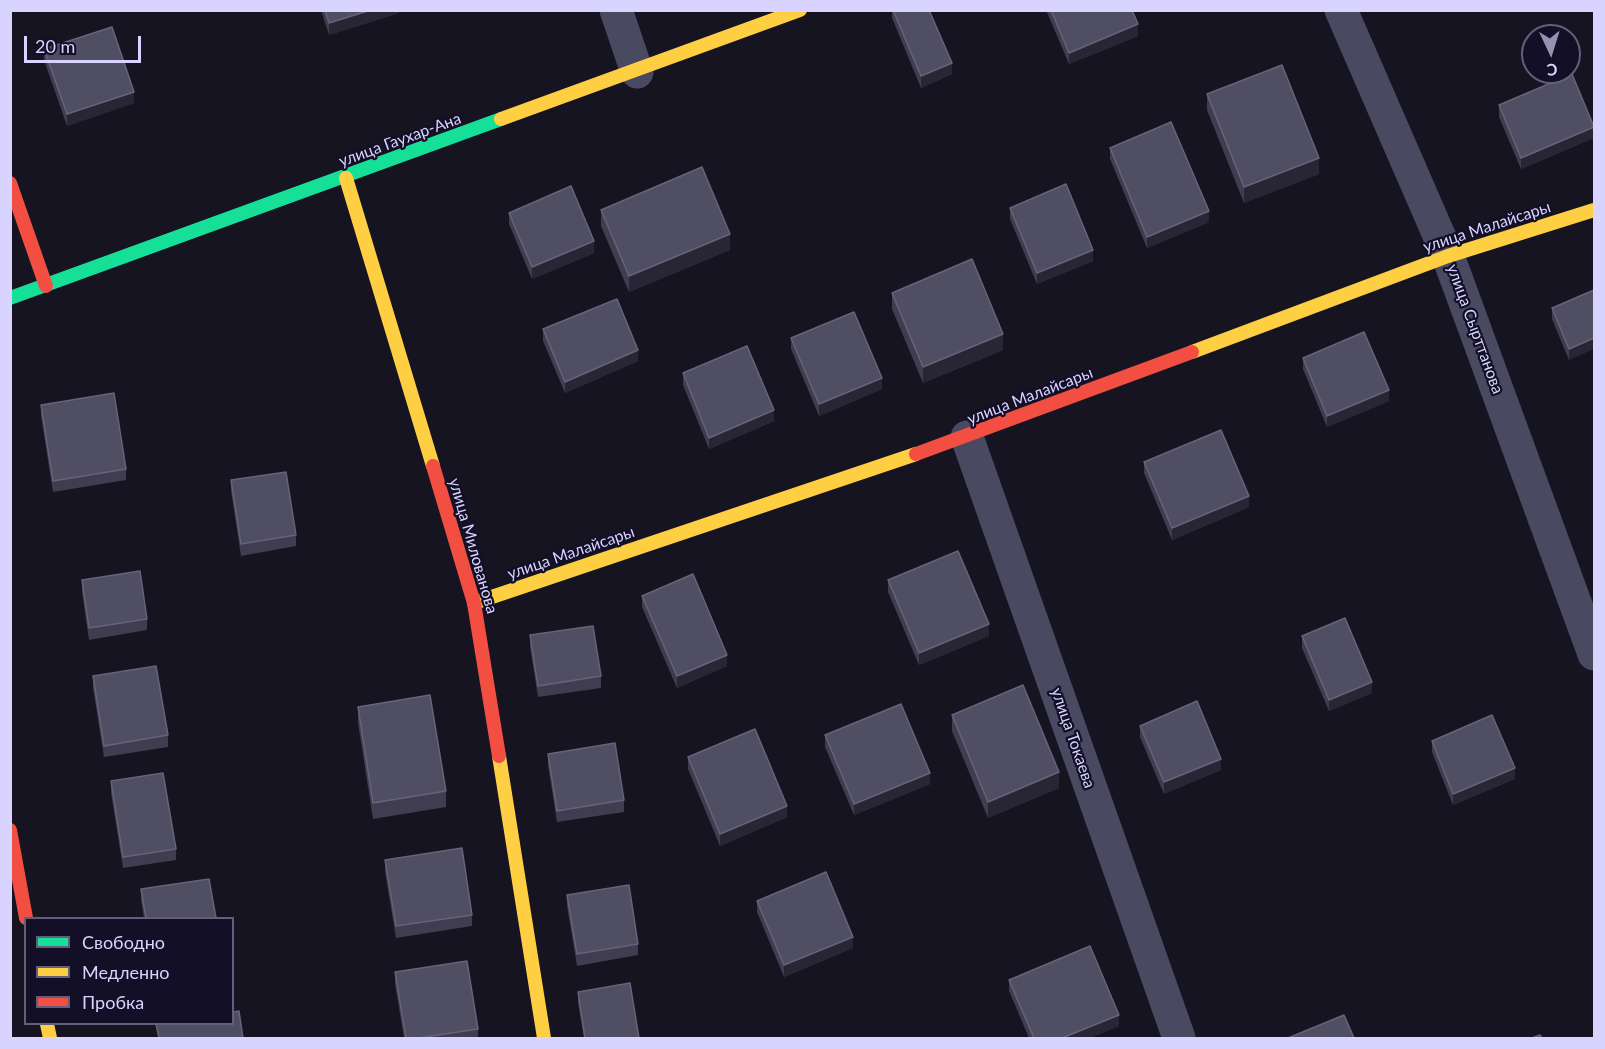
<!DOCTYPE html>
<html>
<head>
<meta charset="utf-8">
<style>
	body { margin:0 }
	#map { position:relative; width:1605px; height:1049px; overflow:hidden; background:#161421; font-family:Lato,sans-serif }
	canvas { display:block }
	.frame { position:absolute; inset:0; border:12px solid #d9d4ff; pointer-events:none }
	.legend { position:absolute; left:24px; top:917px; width:210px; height:108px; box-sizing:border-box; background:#130f26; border:2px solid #625e7d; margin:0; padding:8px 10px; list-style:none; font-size:18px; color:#d9d4ff }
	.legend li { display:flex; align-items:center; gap:12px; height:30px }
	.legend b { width:30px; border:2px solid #625e7d }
	.north { position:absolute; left:1521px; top:24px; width:60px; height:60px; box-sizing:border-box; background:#130f26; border:2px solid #625e7d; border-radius:50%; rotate:176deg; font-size:16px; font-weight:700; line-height:24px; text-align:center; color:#d9d4ff }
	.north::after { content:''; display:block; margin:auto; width:21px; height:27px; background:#9591b1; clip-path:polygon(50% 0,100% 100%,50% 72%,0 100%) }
	.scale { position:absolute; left:24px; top:36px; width:117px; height:27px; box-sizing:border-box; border:3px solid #d9d4ff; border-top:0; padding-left:8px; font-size:18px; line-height:21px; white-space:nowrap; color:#d9d4ff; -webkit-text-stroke:4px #130f26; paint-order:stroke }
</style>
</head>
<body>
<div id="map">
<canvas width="1605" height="1049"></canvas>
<div class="frame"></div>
<ul class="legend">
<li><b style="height:8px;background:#16e098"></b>Свободно</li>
<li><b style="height:8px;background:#ffcf43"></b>Медленно</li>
<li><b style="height:8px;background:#f24e42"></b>Пробка</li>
</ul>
<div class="north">С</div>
<div class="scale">20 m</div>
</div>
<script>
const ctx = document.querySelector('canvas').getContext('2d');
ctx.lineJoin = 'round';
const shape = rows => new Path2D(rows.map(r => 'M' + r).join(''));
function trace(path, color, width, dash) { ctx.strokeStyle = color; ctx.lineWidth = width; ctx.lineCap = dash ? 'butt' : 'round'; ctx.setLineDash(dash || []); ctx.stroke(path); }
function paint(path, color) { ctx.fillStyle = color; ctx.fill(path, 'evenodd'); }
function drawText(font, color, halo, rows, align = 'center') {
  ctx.font = font + ' Lato,sans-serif'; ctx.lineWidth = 4.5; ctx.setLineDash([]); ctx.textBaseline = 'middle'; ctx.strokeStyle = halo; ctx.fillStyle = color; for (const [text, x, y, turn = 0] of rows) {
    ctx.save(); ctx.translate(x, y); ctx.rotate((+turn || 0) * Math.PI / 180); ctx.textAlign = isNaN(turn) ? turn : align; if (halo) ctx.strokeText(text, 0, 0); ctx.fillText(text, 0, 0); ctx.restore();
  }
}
const street = shape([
	[616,10,637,72],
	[1341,10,1448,256,1594,654],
	[967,437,1179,1038]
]);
const fast = shape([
	[10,298,501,119]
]);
const slow = shape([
	[501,119,800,10],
	[346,178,433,466],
	[1192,352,1448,256,1594,210],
	[474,603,916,454],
	[499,756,544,1038],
	[47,1024,50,1038]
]);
const jam = shape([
	[10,183,46,286],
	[916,454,1192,352],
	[433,466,474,603,499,756],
	[10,830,26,918]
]);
const wall = shape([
	[321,10,399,10,399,13,329,35],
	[892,10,929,10,952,74,921,88,892,18],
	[1046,10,1132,10,1138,36,1069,64],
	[44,49,134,103,67,126,44,60],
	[1207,94,1319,174,1244,203,1207,110],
	[1499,105,1594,138,1521,169,1499,117],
	[1110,148,1209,222,1147,248,1110,159],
	[1010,208,1093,261,1037,284,1010,219],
	[601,210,730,250,629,292,601,226],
	[509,213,594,253,532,279,509,224],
	[1594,290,1569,360,1552,319,1552,308],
	[892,293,1003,350,923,383,892,309],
	[543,329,638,361,565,393,543,341],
	[791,338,882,389,819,416,791,349],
	[1303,358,1389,401,1327,427,1303,369],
	[683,373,774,421,709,449,683,385],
	[41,405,126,469,126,480,53,492,41,416],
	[1144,462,1249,507,1172,540,1144,473],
	[231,480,296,535,296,546,241,556,231,491],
	[82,580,147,619,147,630,89,640,82,592],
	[888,580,989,636,919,665,888,592],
	[642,596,727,666,677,688,642,607],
	[530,635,601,676,601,688,538,697,530,647],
	[1302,636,1372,693,1329,711,1302,648],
	[93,676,168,735,168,747,104,757,93,688],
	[358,707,446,791,446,807,373,819,358,723],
	[952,715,1059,788,988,818,952,731],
	[1140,726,1221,770,1164,794,1140,737],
	[825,735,930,784,854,815,825,747],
	[1432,741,1515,779,1453,805,1432,752],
	[548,754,624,800,624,812,557,822,548,765],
	[688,757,787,817,720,846,688,769],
	[111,781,176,849,176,860,123,868,111,793],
	[385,860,472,915,472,926,396,938,385,872],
	[141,889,216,918,144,918,141,901],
	[567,895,638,944,638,955,577,966,567,906],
	[757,901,853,948,784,977,757,912],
	[395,972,478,1029,478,1038,404,1038,395,984],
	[1009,980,1119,1026,1089,1038,1029,1038,1009,991],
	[630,983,639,1038,584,1038,578,1003,578,992]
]);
const shadedWall = shape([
	[371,10,399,10,399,13,329,35,329,23],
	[1138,24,1138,36,1069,64,1069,53],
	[952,63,952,74,921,88,921,76],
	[134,92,134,103,67,126,67,114],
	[1594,127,1594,138,1521,169,1521,158],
	[1319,158,1319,174,1244,203,1244,187],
	[1209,211,1209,222,1147,248,1147,237],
	[730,234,730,250,629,292,629,276],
	[594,241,594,253,532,279,532,267],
	[1093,250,1093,261,1037,284,1037,273],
	[1003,334,1003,350,923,383,923,367],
	[1594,338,1594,349,1569,360,1569,349],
	[638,350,638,361,565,393,565,382],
	[882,378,882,389,819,416,819,404],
	[1389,390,1389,401,1327,427,1327,416],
	[774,410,774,421,709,449,709,438],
	[1249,496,1249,507,1172,540,1172,528],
	[989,624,989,636,919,665,919,653],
	[727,655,727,666,677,688,677,676],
	[1372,682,1372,693,1329,711,1329,700],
	[1221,759,1221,770,1164,794,1164,782],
	[1515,768,1515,779,1453,805,1453,794],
	[1059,772,1059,788,988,818,988,802],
	[930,773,930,784,854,815,854,804],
	[787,806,787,817,720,846,720,834],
	[853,937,853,948,784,977,784,965],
	[1119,1015,1119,1026,1089,1038,1062,1038]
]);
const building = shape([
	[325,10,371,10,329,23,325,10],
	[893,10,929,10,952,63,921,76,893,10],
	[1051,10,1132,10,1138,24,1069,53,1051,10],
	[112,27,134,92,67,114,44,49,112,27],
	[1282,65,1319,158,1244,187,1207,94,1282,65],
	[1572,74,1594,127,1521,158,1499,105,1572,74],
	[1171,122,1209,211,1147,237,1110,148,1171,122],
	[702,167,730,234,629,276,601,210,702,167],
	[1066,184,1093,250,1037,273,1010,208,1066,184],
	[571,186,594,241,532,267,509,213,571,186],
	[972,259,1003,334,923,367,892,293,972,259],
	[1594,290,1594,338,1569,349,1552,308,1594,290],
	[617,299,638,350,565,382,543,329,617,299],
	[854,312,882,378,819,404,791,338,854,312],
	[1364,332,1389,390,1327,416,1303,358,1364,332],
	[747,346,774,410,709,438,683,373,747,346],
	[114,393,126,469,53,481,41,405,114,393],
	[1221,430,1249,496,1172,528,1144,462,1221,430],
	[286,472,296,535,241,544,231,480,286,472],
	[958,551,989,624,919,653,888,580,958,551],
	[140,571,147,619,89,628,82,580,140,571],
	[693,574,727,655,677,676,642,596,693,574],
	[1345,618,1372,682,1329,700,1302,636,1345,618],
	[593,626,601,676,538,686,530,635,593,626],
	[156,666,168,735,104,746,93,676,156,666],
	[1023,685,1059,772,988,802,952,715,1023,685],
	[430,695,446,791,373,803,358,707,430,695],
	[1197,701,1221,759,1164,782,1140,726,1197,701],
	[901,704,930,773,854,804,825,735,901,704],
	[1492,715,1515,768,1453,794,1432,741,1492,715],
	[755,729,787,806,720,834,688,757,755,729],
	[615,743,624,800,557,811,548,754,615,743],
	[163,773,176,849,123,857,111,781,163,773],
	[462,848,472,915,396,926,385,860,462,848],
	[826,872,853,937,784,965,757,901,826,872],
	[209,879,216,918,146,918,141,889,209,879],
	[629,885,638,944,577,954,567,895,629,885],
	[1090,946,1119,1015,1062,1038,1034,1038,1009,980,1090,946],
	[467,961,478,1029,418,1038,406,1038,395,972,467,961],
	[630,983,639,1038,585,1038,578,992,630,983],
	[239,1011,243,1038,159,1038,156,1024,162,1023,232,1023,232,1012,239,1011],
	[1344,1015,1354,1038,1288,1038,1344,1015],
	[1540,1035,1542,1038,1532,1038,1540,1035]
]);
const streetNames = [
	["улица Гаухар-Ана",400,140,-20],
	["улица Малайсары",1487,227,-18],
	["улица Сырттанова",1475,329,70],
	["улица Малайсары",1030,396,-21],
	["улица Милованова",473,546,74],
	["улица Малайсары",571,553,-19],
	["улица Токаева",1073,738,71]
];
trace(street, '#4a4962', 33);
trace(fast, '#16e098', 14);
trace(slow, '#ffcf43', 14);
trace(jam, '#f24e42', 14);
paint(wall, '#403d50');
paint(shadedWall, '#282635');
paint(building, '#504e63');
trace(building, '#66637b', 1.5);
drawText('16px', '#d9d4ff', '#130f26', streetNames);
</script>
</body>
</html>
